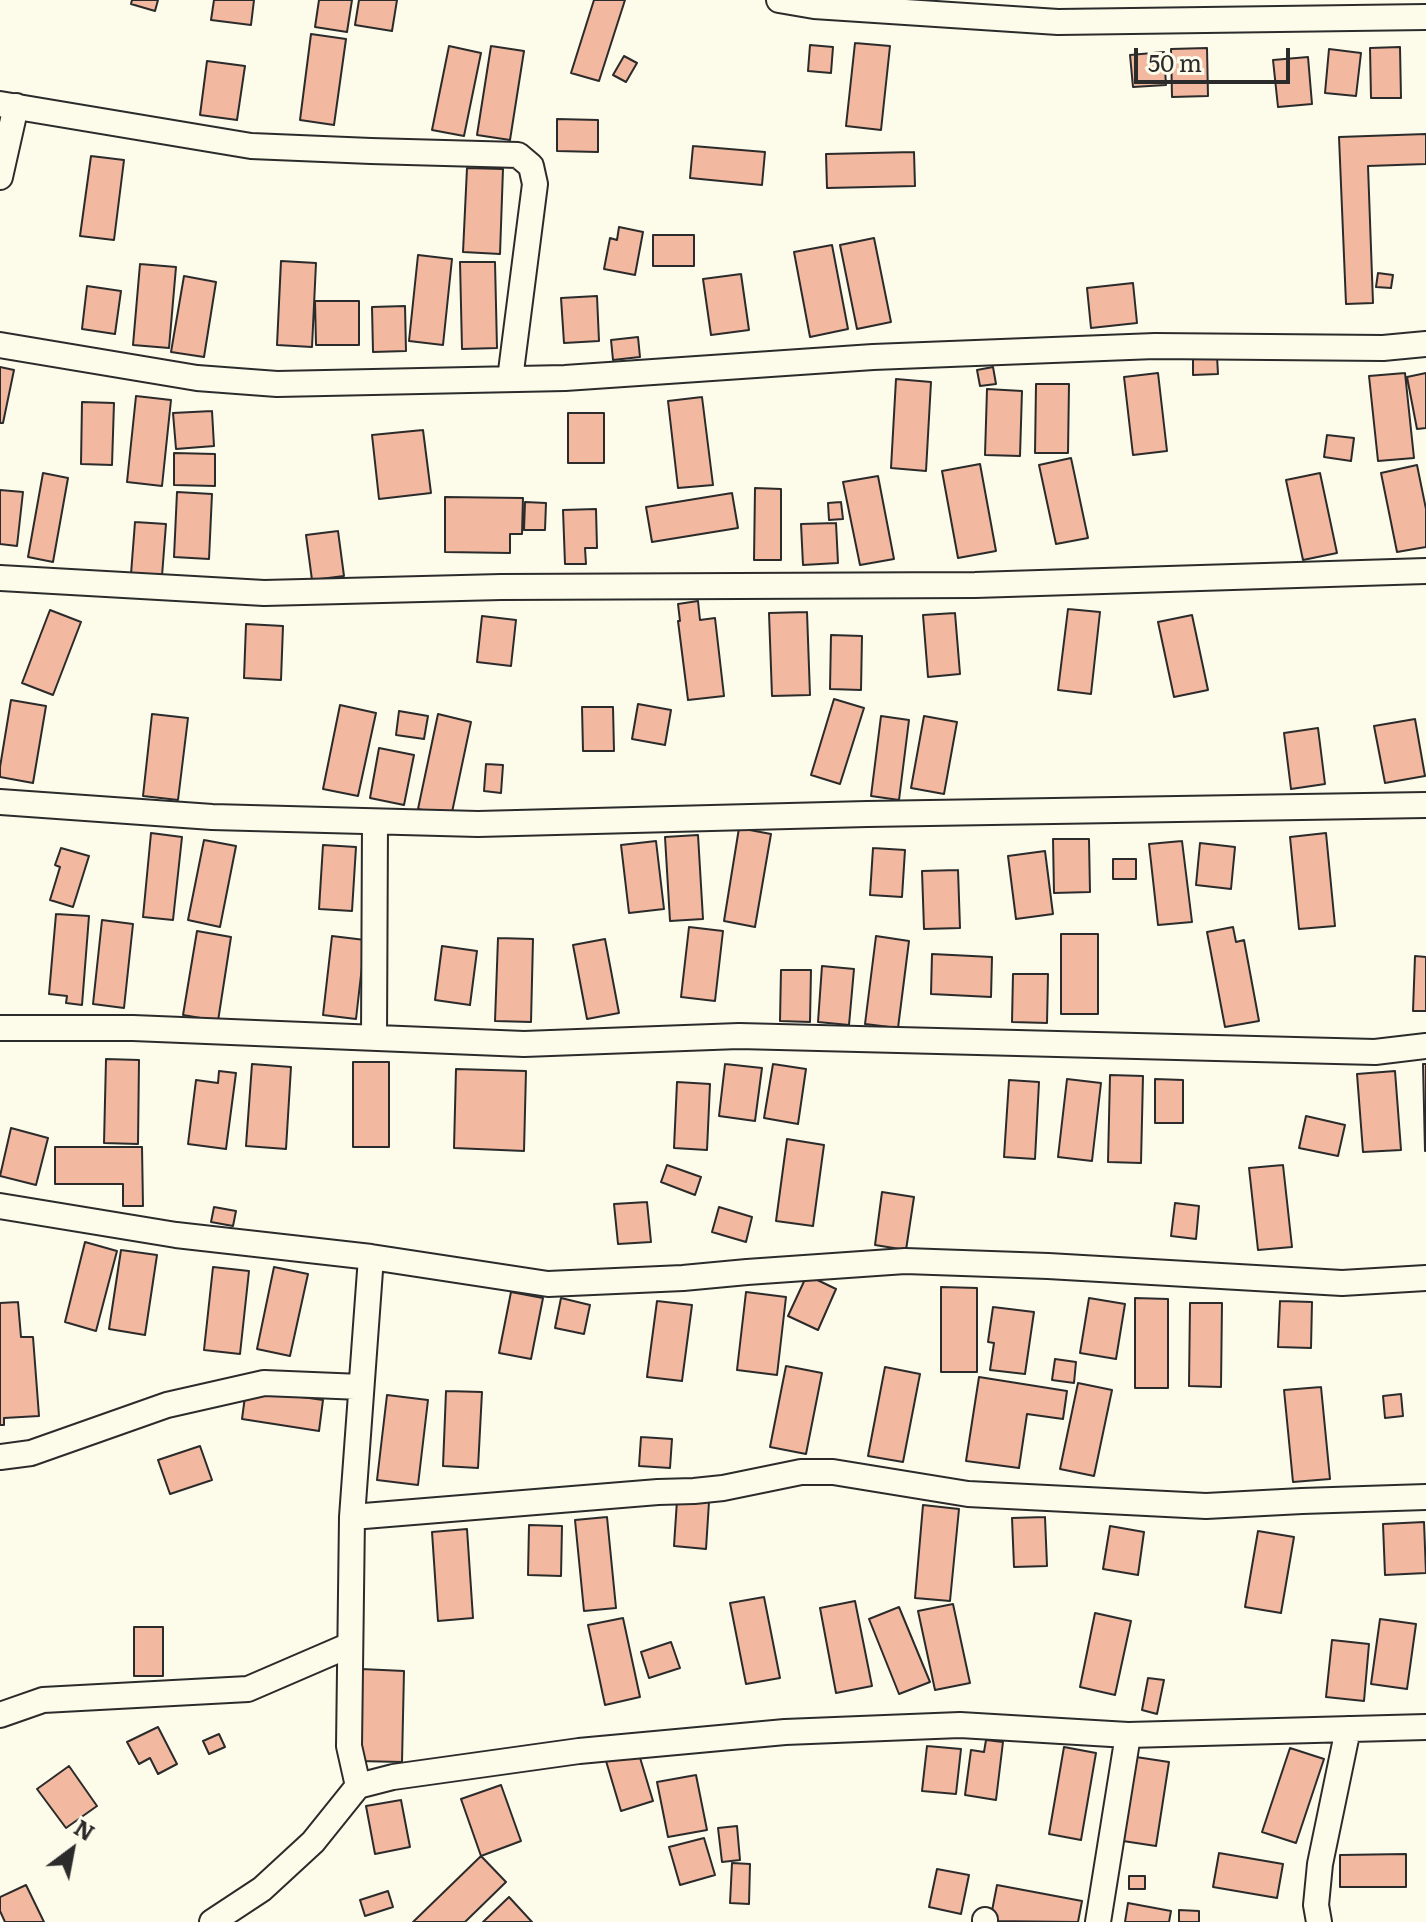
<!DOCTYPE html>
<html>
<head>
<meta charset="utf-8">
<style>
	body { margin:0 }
	#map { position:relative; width:1426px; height:1922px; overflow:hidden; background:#fdfbea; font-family:Literata,serif }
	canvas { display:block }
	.north { position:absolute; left:32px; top:1810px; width:80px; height:80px; -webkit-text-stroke:6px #fdfbea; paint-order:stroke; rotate:32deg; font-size:22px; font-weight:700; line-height:32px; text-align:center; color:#2b2b2b }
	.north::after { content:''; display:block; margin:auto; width:28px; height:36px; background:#2b2b2b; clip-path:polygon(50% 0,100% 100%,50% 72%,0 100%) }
	.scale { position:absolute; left:1134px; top:48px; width:156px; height:36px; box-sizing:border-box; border:4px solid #2b2b2b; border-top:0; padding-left:10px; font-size:24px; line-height:28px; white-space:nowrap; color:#2b2b2b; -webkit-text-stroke:6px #fdfbea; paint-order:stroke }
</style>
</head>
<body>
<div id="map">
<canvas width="1426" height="1922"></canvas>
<div class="north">N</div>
<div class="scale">50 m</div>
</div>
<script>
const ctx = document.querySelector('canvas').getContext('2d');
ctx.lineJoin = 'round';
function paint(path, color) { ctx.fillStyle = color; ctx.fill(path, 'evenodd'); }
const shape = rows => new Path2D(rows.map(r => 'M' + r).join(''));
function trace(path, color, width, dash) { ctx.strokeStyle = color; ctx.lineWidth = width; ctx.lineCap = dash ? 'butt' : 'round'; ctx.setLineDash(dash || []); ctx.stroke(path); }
const building = shape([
	[132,0,158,0,155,11,131,4,132,0],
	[214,0,254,0,251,25,211,20,214,0],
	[319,0,352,0,347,32,315,27,319,0],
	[359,0,397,0,392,31,355,25,359,0],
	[594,0,625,0,599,81,571,73,594,0],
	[311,34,346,39,334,125,300,120,311,34],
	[855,43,890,46,881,130,846,126,855,43],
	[810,45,833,47,831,73,808,71,810,45],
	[449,46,481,53,464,136,432,130,449,46],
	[491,46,524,51,510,140,477,135,491,46],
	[1400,47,1401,98,1371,98,1370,48,1400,47],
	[1207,48,1208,96,1172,97,1171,49,1207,48],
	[1329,49,1361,53,1356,96,1325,93,1329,49],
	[1164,52,1166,85,1133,87,1130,55,1164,52],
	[624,56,637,63,626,82,613,75,624,56],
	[1308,57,1312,104,1278,107,1273,60,1308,57],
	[207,61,245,66,237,120,200,115,207,61],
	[557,119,598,120,598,152,557,151,557,119],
	[1426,134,1426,164,1368,166,1373,303,1346,304,1339,137,1426,134],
	[693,146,765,152,762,185,690,178,693,146],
	[914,152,915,186,827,188,826,154,914,152],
	[91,156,124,160,114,240,80,236,91,156],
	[467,168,503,169,500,254,463,252,467,168],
	[619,227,643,232,635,275,604,269,610,238,617,240,619,227],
	[653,235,694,235,694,266,653,266,653,235],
	[874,238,891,322,857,329,840,245,874,238],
	[832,245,848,329,810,337,794,252,832,245],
	[418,255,452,259,443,345,409,341,418,255],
	[281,261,316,263,312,347,277,345,281,261],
	[460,262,495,262,497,348,462,349,460,262],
	[140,264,176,267,169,348,133,345,140,264],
	[1378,273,1393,275,1391,288,1376,287,1378,273],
	[741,274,749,330,711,335,703,279,741,274],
	[184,276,216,282,204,357,171,352,184,276],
	[1133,283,1137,323,1091,328,1087,288,1133,283],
	[87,286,121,291,115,334,82,329,87,286],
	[597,296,599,341,564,343,561,298,597,296],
	[315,301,359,301,359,345,316,345,315,301],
	[405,306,406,351,373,352,372,307,405,306],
	[638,337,640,357,613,360,611,340,638,337],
	[1217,356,1218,374,1193,375,1193,357,1217,356],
	[0,367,14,370,3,423,0,423,0,367],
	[993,367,996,384,980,386,977,370,993,367],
	[1158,373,1167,451,1133,455,1124,377,1158,373],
	[1405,373,1414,458,1378,461,1369,376,1405,373],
	[1426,373,1426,428,1417,429,1407,377,1426,373],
	[896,379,931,382,926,471,891,468,896,379],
	[1036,384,1069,384,1068,453,1035,453,1036,384],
	[987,389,1022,391,1020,456,985,455,987,389],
	[136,396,171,400,162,486,127,482,136,396],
	[702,397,713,485,678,488,668,401,702,397],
	[82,402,114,403,112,465,81,464,82,402],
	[212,411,214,446,176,449,173,413,212,411],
	[568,413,604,413,604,463,568,463,568,413],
	[423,430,431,493,379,499,372,435,423,430],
	[1327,435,1354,438,1351,461,1324,457,1327,435],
	[174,453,215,454,215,486,174,485,174,453],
	[1071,458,1088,538,1056,544,1039,465,1071,458],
	[980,464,996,551,958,558,942,471,980,464],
	[1417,465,1426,509,1426,547,1397,552,1381,473,1417,465],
	[43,473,68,478,53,562,28,557,43,473],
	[1320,473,1337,553,1303,560,1286,480,1320,473],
	[878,476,894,559,860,565,843,482,878,476],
	[755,488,781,489,781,560,754,560,755,488],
	[0,490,23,492,17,546,0,544,0,490],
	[177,492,212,494,209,559,174,557,177,492],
	[732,493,738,528,652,542,646,507,732,493],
	[445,497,523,498,522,534,510,534,510,553,445,552,445,497],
	[525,502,546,503,545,530,524,530,525,502],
	[841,502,843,519,829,520,828,503,841,502],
	[596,509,597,548,585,548,586,564,565,564,563,510,596,509],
	[135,522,166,524,162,576,131,574,135,522],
	[836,523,838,563,803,565,801,524,836,523],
	[338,531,344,576,312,580,306,535,338,531],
	[698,601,700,620,715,618,724,696,688,700,678,621,680,621,678,604,698,601],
	[1068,609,1100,612,1091,694,1058,690,1068,609],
	[50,610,81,622,53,695,22,683,50,610],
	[807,612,810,695,772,696,769,613,807,612],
	[955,613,960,674,928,677,923,615,955,613],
	[1192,615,1208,690,1174,697,1158,622,1192,615],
	[482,616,516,620,511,666,477,662,482,616],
	[246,624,283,626,281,680,244,678,246,624],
	[831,635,862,636,861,690,830,689,831,635],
	[834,699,864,708,840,784,811,775,834,699],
	[11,700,46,706,33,783,0,777,0,767,11,700],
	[638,704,671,710,665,745,632,739,638,704],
	[340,705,376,713,358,796,323,789,340,705],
	[582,707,613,707,614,751,583,751,582,707],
	[399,711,428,716,424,739,396,735,399,711],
	[152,714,188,718,178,800,143,796,152,714],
	[438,714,471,722,451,817,418,809,438,714],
	[881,716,909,720,899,800,871,796,881,716],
	[924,716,957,722,944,794,911,788,924,716],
	[1415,719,1425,776,1385,783,1374,726,1415,719],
	[1318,728,1325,784,1291,789,1284,733,1318,728],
	[379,748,414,755,404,805,370,798,379,748],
	[486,764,503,765,501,793,484,791,486,764],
	[739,828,771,834,755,927,724,921,739,828],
	[151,833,182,837,173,920,143,917,151,833],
	[1326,833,1335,926,1299,929,1290,837,1326,833],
	[698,835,703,919,670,921,665,837,698,835],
	[1053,839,1089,839,1090,892,1054,893,1053,839],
	[204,840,236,846,220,927,188,920,204,840],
	[656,841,664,909,629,913,621,845,656,841],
	[1182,841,1192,922,1158,925,1149,844,1182,841],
	[1200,843,1235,847,1231,889,1196,885,1200,843],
	[323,845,356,847,352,911,319,909,323,845],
	[61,848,89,856,73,907,50,900,60,867,55,865,61,848],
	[873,848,905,850,902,897,870,895,873,848],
	[1045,851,1053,914,1016,919,1008,856,1045,851],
	[1113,859,1136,859,1136,879,1113,879,1113,859],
	[958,870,960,928,924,929,922,871,958,870],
	[56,914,89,916,82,1005,66,1003,67,996,49,994,56,914],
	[102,920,133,924,124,1008,93,1004,102,920],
	[689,927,723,931,715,1001,681,997,689,927],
	[1233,927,1236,942,1244,940,1259,1021,1225,1027,1207,932,1233,927],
	[197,931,231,937,218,1021,183,1015,197,931],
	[1061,934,1098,934,1098,1014,1061,1014,1061,934],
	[332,936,365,940,356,1019,323,1015,332,936],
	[876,936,909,941,898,1028,865,1024,876,936],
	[498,938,533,939,531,1022,495,1021,498,938],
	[605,939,619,1013,587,1019,573,945,605,939],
	[442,946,477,951,470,1005,435,1000,442,946],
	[932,954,992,957,991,997,931,994,932,954],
	[1415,956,1426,957,1426,1011,1413,1011,1415,956],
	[822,966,854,969,849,1025,818,1022,822,966],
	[781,970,811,970,810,1022,780,1021,781,970],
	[1013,974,1048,974,1047,1023,1012,1022,1013,974],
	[106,1059,139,1060,138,1144,104,1143,106,1059],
	[353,1062,389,1062,389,1147,353,1147,353,1062],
	[252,1064,291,1067,286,1149,246,1146,252,1064],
	[725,1064,762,1068,755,1121,719,1116,725,1064],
	[773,1064,806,1069,798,1124,764,1118,773,1064],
	[1423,1064,1426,1064,1426,1151,1425,1151,1423,1064],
	[456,1069,526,1071,524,1151,454,1148,456,1069],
	[219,1071,236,1073,226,1149,188,1144,196,1080,218,1083,219,1071],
	[1395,1071,1401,1150,1363,1152,1357,1074,1395,1071],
	[1110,1075,1143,1076,1141,1163,1108,1162,1110,1075],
	[1067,1079,1101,1083,1092,1161,1058,1157,1067,1079],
	[1155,1079,1183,1080,1183,1123,1155,1123,1155,1079],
	[1009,1080,1039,1082,1035,1159,1004,1157,1009,1080],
	[677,1082,710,1084,707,1150,674,1148,677,1082],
	[1306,1116,1345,1125,1338,1156,1299,1148,1306,1116],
	[11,1128,48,1138,36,1185,0,1176,11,1128],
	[787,1139,824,1145,813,1226,776,1221,787,1139],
	[55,1147,142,1147,143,1206,123,1206,123,1184,55,1184,55,1147],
	[667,1165,701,1177,695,1195,661,1182,667,1165],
	[1283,1165,1292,1247,1258,1250,1249,1168,1283,1165],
	[882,1192,914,1197,906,1250,875,1245,882,1192],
	[647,1202,651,1242,618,1244,614,1204,647,1202],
	[1175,1203,1199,1206,1196,1239,1171,1236,1175,1203],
	[214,1207,236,1211,233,1226,211,1222,214,1207],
	[719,1207,752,1217,746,1242,712,1232,719,1207],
	[85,1242,117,1251,96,1331,65,1322,85,1242],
	[121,1250,157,1255,145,1335,109,1329,121,1250],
	[213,1267,249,1271,240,1354,204,1350,213,1267],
	[274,1267,308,1274,290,1356,257,1349,274,1267],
	[807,1275,836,1289,818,1330,788,1316,807,1275],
	[941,1287,977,1288,977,1372,941,1372,941,1287],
	[511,1292,543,1298,531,1359,499,1353,511,1292],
	[746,1292,786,1297,777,1375,737,1370,746,1292],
	[561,1298,590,1305,584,1334,555,1328,561,1298],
	[1089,1298,1125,1304,1116,1359,1080,1353,1089,1298],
	[1135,1298,1168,1299,1168,1388,1135,1388,1135,1298],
	[657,1301,692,1305,682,1381,647,1377,657,1301],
	[1280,1301,1312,1302,1311,1348,1278,1347,1280,1301],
	[18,1302,21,1337,33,1337,39,1416,4,1418,4,1425,0,1425,0,1303,18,1302],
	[1190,1303,1222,1303,1221,1387,1189,1386,1190,1303],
	[993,1307,1034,1312,1025,1374,990,1370,994,1343,988,1342,993,1307],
	[1055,1359,1076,1362,1074,1383,1052,1380,1055,1359],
	[786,1366,822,1373,806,1454,770,1447,786,1366],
	[885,1367,920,1374,903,1462,868,1456,885,1367],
	[979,1377,1067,1391,1063,1419,1027,1414,1019,1468,966,1461,979,1377],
	[1078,1383,1112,1390,1094,1476,1060,1469,1078,1383],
	[1321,1387,1330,1479,1293,1482,1284,1390,1321,1387],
	[246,1389,323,1400,319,1431,242,1419,246,1389],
	[446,1391,482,1392,478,1468,443,1466,446,1391],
	[1401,1394,1403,1416,1385,1418,1383,1396,1401,1394],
	[387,1395,428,1400,418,1485,377,1480,387,1395],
	[641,1437,672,1439,670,1468,639,1466,641,1437],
	[200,1446,212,1480,170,1494,158,1460,200,1446],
	[677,1500,709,1502,706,1549,674,1546,677,1500],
	[923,1505,959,1509,950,1601,915,1598,923,1505],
	[607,1517,616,1608,584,1611,575,1520,607,1517],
	[1045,1517,1047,1566,1014,1567,1012,1518,1045,1517],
	[1424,1522,1426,1573,1385,1575,1383,1524,1424,1522],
	[529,1525,562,1526,561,1576,528,1575,529,1525],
	[1110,1526,1144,1532,1138,1575,1103,1569,1110,1526],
	[467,1529,473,1618,438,1621,432,1532,467,1529],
	[1258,1531,1294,1537,1281,1613,1245,1607,1258,1531],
	[764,1597,780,1678,746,1684,730,1603,764,1597],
	[855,1601,872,1686,836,1693,820,1608,855,1601],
	[953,1604,970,1683,935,1690,918,1611,953,1604],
	[899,1607,930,1682,899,1694,869,1619,899,1607],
	[1095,1613,1131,1621,1115,1695,1080,1687,1095,1613],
	[623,1618,640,1697,605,1705,588,1625,623,1618],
	[1380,1619,1416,1624,1407,1689,1371,1684,1380,1619],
	[134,1627,163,1627,163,1676,134,1676,134,1627],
	[1332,1640,1369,1644,1364,1701,1326,1697,1332,1640],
	[671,1642,680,1668,649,1678,641,1652,671,1642],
	[361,1669,404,1671,402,1762,358,1761,361,1669],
	[1148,1678,1164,1680,1157,1714,1142,1710,1148,1678],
	[158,1727,177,1764,158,1774,150,1758,139,1764,127,1742,158,1727],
	[219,1734,225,1747,209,1754,203,1741,219,1734],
	[986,1740,1003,1742,996,1800,965,1795,971,1750,984,1752,986,1740],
	[927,1746,961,1749,956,1794,922,1791,927,1746],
	[1064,1747,1096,1753,1081,1840,1049,1834,1064,1747],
	[1290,1748,1324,1759,1296,1843,1262,1832,1290,1748],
	[638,1751,653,1801,621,1811,606,1761,638,1751],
	[1136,1757,1169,1762,1156,1846,1123,1841,1136,1757],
	[69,1766,97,1806,66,1828,37,1789,69,1766],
	[696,1775,707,1830,668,1837,657,1782,696,1775],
	[501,1785,521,1841,481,1856,461,1799,501,1785],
	[401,1800,410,1847,375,1854,366,1806,401,1800],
	[737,1826,740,1860,722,1862,718,1828,737,1826],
	[704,1838,715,1875,680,1885,669,1847,704,1838],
	[1219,1853,1283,1864,1277,1898,1213,1887,1219,1853],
	[1406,1854,1406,1887,1340,1887,1340,1855,1406,1854],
	[481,1856,506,1882,465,1922,413,1922,481,1856],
	[732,1863,750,1864,749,1904,730,1903,732,1863],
	[937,1869,969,1875,961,1914,929,1907,937,1869],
	[1129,1876,1145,1876,1145,1889,1129,1889,1129,1876],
	[26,1885,44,1922,5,1922,0,1911,0,1897,26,1885],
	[997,1885,1082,1901,1078,1922,990,1921,997,1885],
	[388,1891,393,1907,365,1916,360,1900,388,1891],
	[509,1897,532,1922,483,1922,509,1897],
	[1128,1903,1171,1911,1169,1922,1125,1922,1128,1903],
	[1179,1910,1199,1911,1199,1922,1179,1922,1179,1910]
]);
const minor = shape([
	[779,0,814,6,1058,22,1426,17],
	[0,104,251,146,371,151,518,155,531,166,535,184,510,379],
	[0,177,16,106],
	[0,345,197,378,277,384,565,378,873,357,1155,346,1383,348,1426,344],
	[0,578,264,593,501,587,975,585,1426,571],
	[0,802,212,817,478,824,867,814,1426,805],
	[0,1028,133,1028,524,1044,739,1036,1375,1052,1426,1046],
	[374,1037,375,822],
	[0,1206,176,1235,371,1257,548,1284,683,1278,747,1272,905,1261,1048,1266,1342,1283,1426,1278],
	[0,1457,31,1453,167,1405,264,1383,361,1387],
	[352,1517,658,1492,694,1491,723,1488,801,1472,833,1472,968,1494,1206,1506,1302,1501,1426,1497],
	[0,1715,43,1700,248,1689,350,1645],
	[358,1786,349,1746,352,1517,371,1257],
	[212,1922,262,1889,313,1842,358,1786,393,1777,579,1751,785,1732,960,1725,1128,1735,1426,1727],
	[985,1922,985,1920],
	[1098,1922,1128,1735],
	[1319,1922,1316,1905,1320,1864,1348,1729]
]);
paint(building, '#f2b8a0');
trace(building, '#2b2b2b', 2);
trace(minor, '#2b2b2b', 28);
trace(minor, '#fdfbea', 24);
</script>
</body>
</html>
